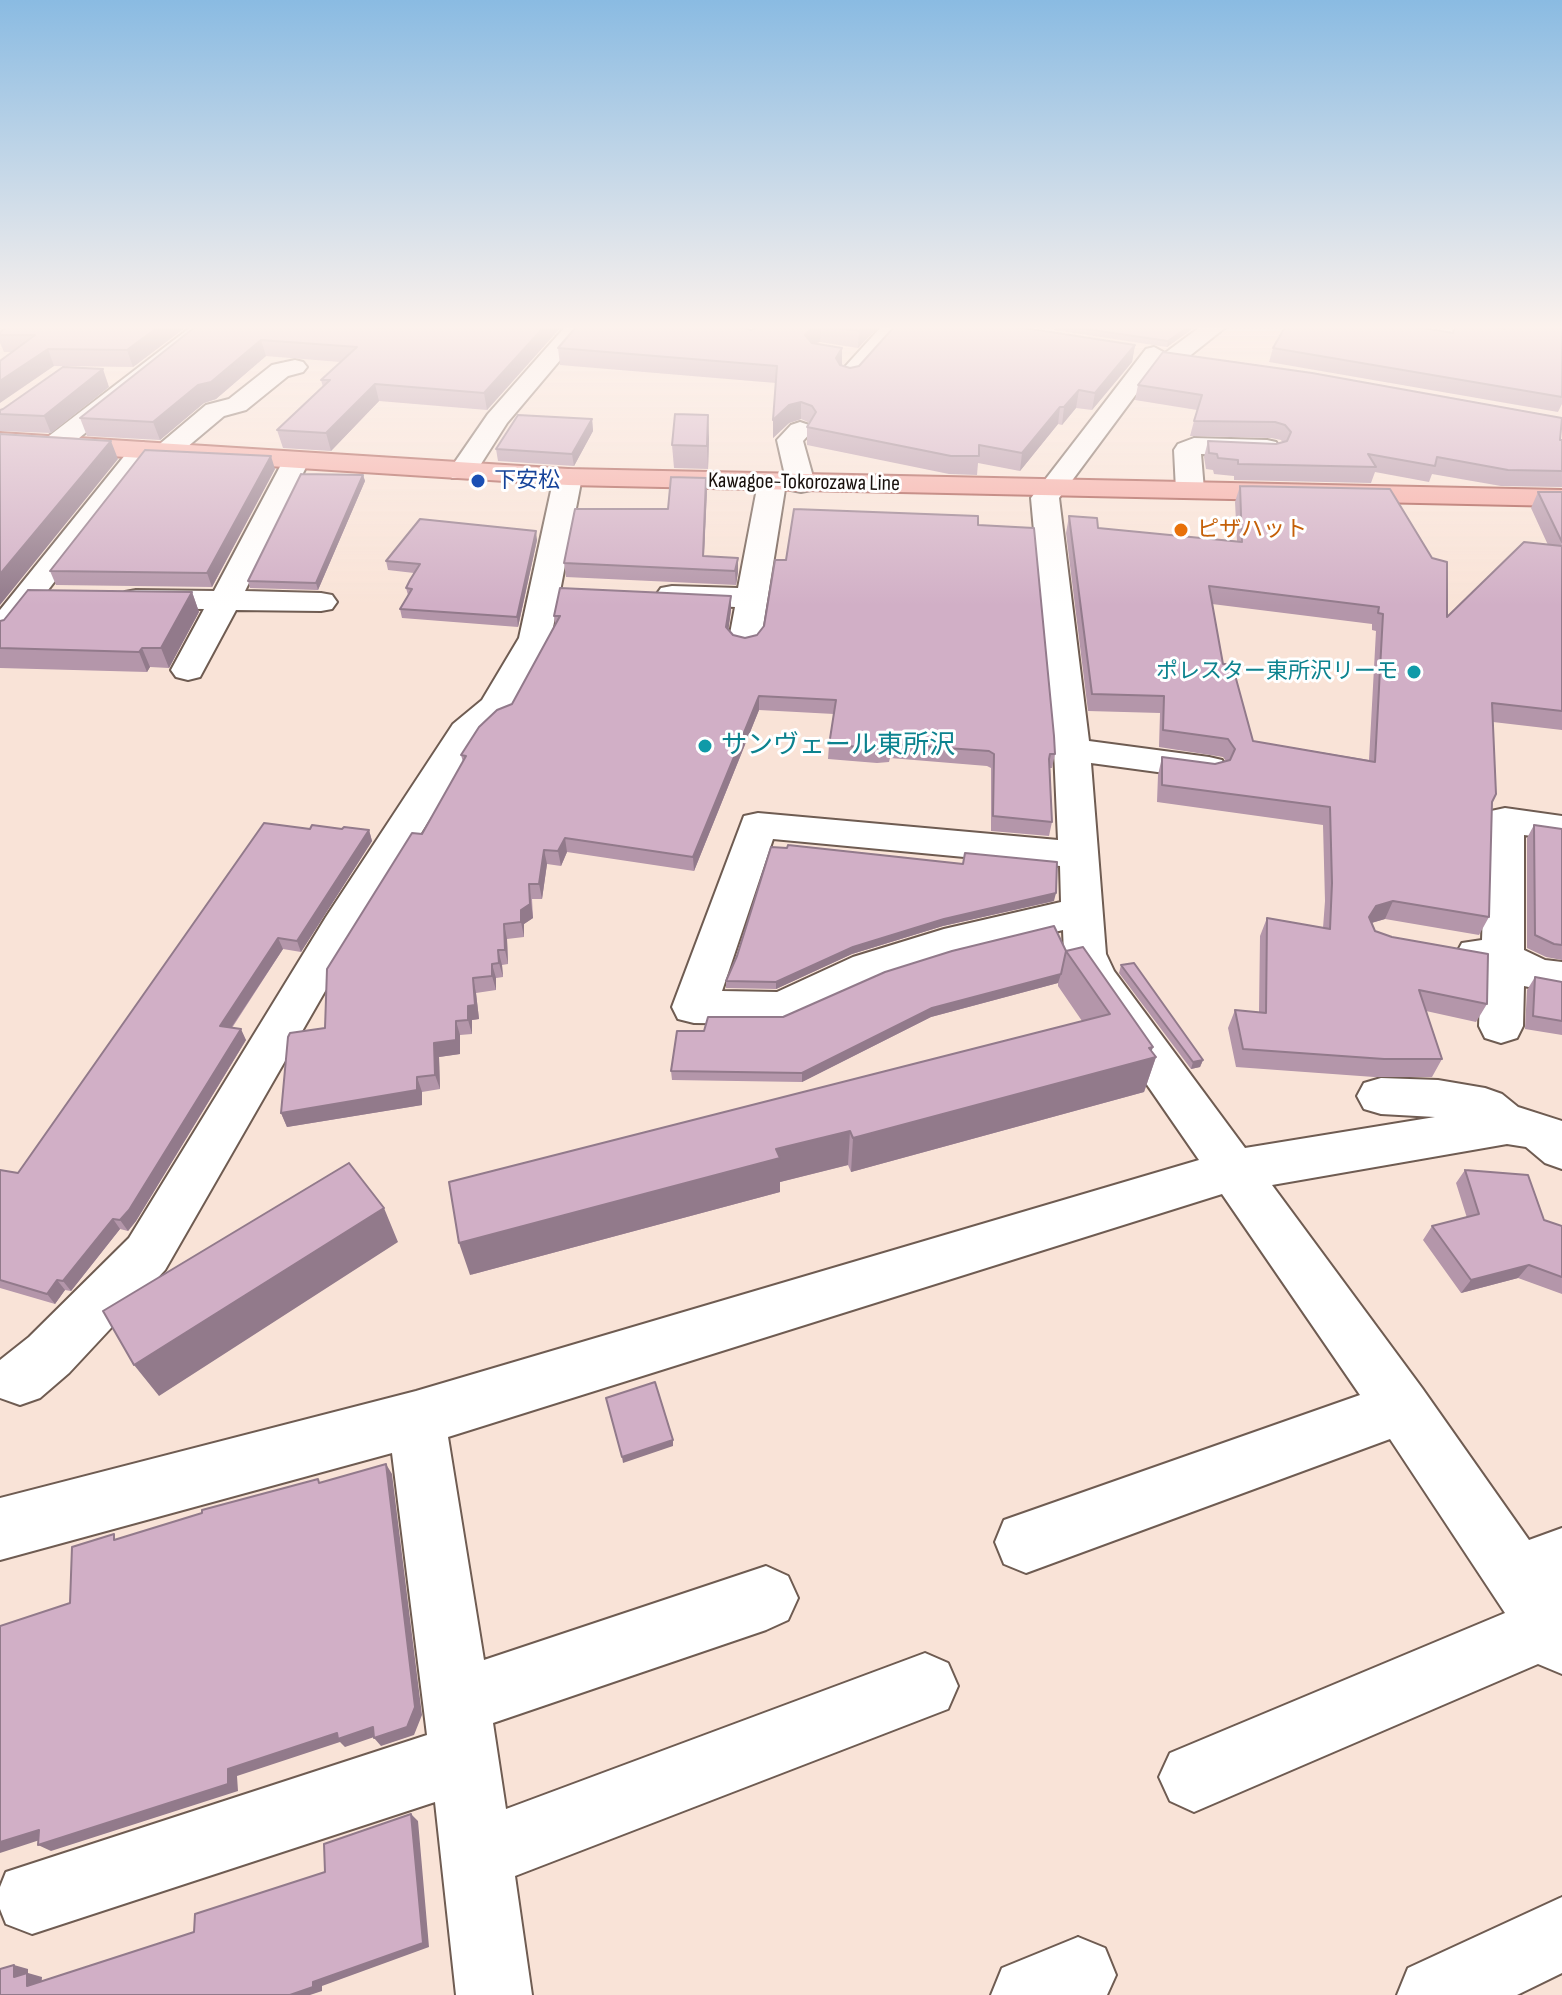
<!DOCTYPE html>
<html>
<head>
<meta charset="utf-8">
<style>
	body { margin:0 }
	canvas { display:block; background:#f9e3d7 }
</style>
</head>
<body>
<canvas width="1562" height="1995"></canvas>
<script>
const ctx = document.querySelector('canvas').getContext('2d');
ctx.lineJoin = 'round';
const shape = rows => new Path2D(rows.map(r => 'M' + r).join(''));
function trace(path, color, width, dash) { ctx.strokeStyle = color; ctx.lineWidth = width; ctx.lineCap = dash ? 'butt' : 'round'; ctx.setLineDash(dash || []); ctx.stroke(path); }
function paint(path, color) { ctx.fillStyle = color; ctx.fill(path, 'evenodd'); }
function drawText(font, color, halo, rows, align = 'center') {
  ctx.font = font + ' "Sofia Sans Condensed","Noto Sans JP",sans-serif'; ctx.lineWidth = 6; ctx.setLineDash([]); ctx.textBaseline = 'middle'; ctx.strokeStyle = halo; ctx.fillStyle = color; for (const [text, x, y, turn = 0] of rows) {
    ctx.save(); ctx.translate(x, y); ctx.rotate((+turn || 0) * Math.PI / 180); ctx.textAlign = isNaN(turn) ? turn : align; if (halo) ctx.strokeText(text, 0, 0); ctx.fillText(text, 0, 0); ctx.restore();
  }
}
const minor = shape([
	[191,327,216,327,63,451,45,451,41,445,45,439,191,327],
	[565,327,588,327,507,423,472,478,452,478,448,472,488,414,565,327],
	[881,327,904,327,858,380,842,380,838,375,842,370,881,327],
	[1200,327,1226,327,1182,362,1174,364,1163,358,1059,498,1089,741,1209,757,1222,760,1227,768,1222,776,1209,779,1091,763,1106,954,1114,971,1245,1148,1435,1117,1381,1114,1364,1109,1357,1096,1364,1083,1381,1078,1438,1080,1485,1088,1502,1094,1518,1107,1562,1121,1562,1169,1545,1163,1526,1147,1507,1144,1272,1185,1422,1388,1529,1540,1562,1528,1562,1674,1538,1664,1194,1812,1170,1801,1159,1777,1170,1753,1505,1613,1390,1439,1026,1573,1004,1564,995,1542,1004,1520,1360,1395,1222,1194,448,1437,484,1660,766,1566,788,1576,798,1598,788,1620,766,1630,493,1723,506,1809,925,1653,948,1663,958,1686,948,1709,515,1876,532,1995,456,1995,435,1802,32,1934,6,1924,0,1909,0,1887,6,1872,427,1735,392,1453,0,1560,0,1498,416,1391,1199,1160,1081,989,1064,954,1063,930,950,957,883,979,782,1024,694,1023,678,1019,672,1007,744,816,758,813,1058,840,1054,750,1031,498,1146,349,1154,347,1165,353,1200,327],
	[773,839,1060,866,1061,902,944,929,853,957,777,992,722,991,773,839],
	[295,360,303,362,307,367,303,372,288,376,246,410,224,416,174,458,165,460,153,454,11,638,0,641,0,610,134,444,143,442,155,448,206,405,229,399,272,365,295,360],
	[800,422,809,425,813,430,803,441,815,484,811,490,801,492,791,490,787,484,777,440,791,425,800,422],
	[1194,438,1267,440,1276,442,1280,448,1276,454,1267,456,1201,454,1204,490,1200,496,1190,498,1180,496,1176,490,1174,450,1178,444,1194,438],
	[296,453,305,455,309,461,245,591,321,593,332,595,337,602,332,609,321,611,236,610,200,677,188,680,176,677,171,670,204,609,136,608,125,606,120,599,125,592,136,590,214,591,283,461,287,455,296,453],
	[568,469,578,471,582,477,551,638,513,706,480,739,359,932,165,1270,69,1373,40,1398,20,1405,0,1398,0,1360,29,1337,129,1238,326,917,453,724,482,700,519,638,554,477,558,471,568,469],
	[772,475,782,477,786,483,761,639,756,646,745,649,734,646,729,639,735,607,672,604,661,602,656,595,661,588,672,586,738,588,758,483,762,477,772,475],
	[1505,808,1562,816,1562,840,1524,835,1524,950,1545,960,1562,962,1562,994,1524,986,1523,1026,1517,1038,1501,1043,1485,1038,1479,1026,1481,970,1462,965,1456,954,1462,943,1482,940,1486,820,1491,811,1505,808],
	[1562,1897,1562,1973,1517,1995,1397,1995,1408,1968,1562,1897],
	[1078,1937,1105,1948,1116,1975,1107,1995,991,1995,1002,1968,1078,1937]
]);
const major = shape([
	[0,433,568,469,1562,490,1562,506,568,485,0,449,0,433]
]);
const wall = shape([
	[6,327,186,327,133,367,54,366,12,352,4,352,0,343,0,332],
	[195,327,380,328,561,327,487,410,379,401,331,451,283,448,277,430,323,387,321,380,340,362,266,356,216,399,204,403,160,440,87,436,80,418],
	[758,327,878,327,858,348,820,342,814,344,842,365,850,368,1135,345,1132,362,1092,410,1076,408,1062,425,1058,424,1020,471,978,463,977,475,949,474,807,445,807,427,810,423,801,419,789,423,773,438,776,383,560,365,558,348,745,329,751,330],
	[1055,327,1195,327,1167,347,1054,330],
	[1505,327,1562,327,1562,404,1558,412,1269,362,1273,348,1504,328],
	[1138,385,1562,440,1562,487,1501,486,1432,474,1429,482,1375,472,1371,483,1234,480,1234,476,1214,474,1213,470,1206,469,1204,457,1208,441,1276,444,1282,442,1281,440,1271,438,1190,436,1197,410,1135,400],
	[109,387,51,433,0,431,0,410],
	[592,419,593,431,574,466,498,461,496,449],
	[709,438,708,469,674,468,672,445],
	[275,469,212,587,56,585,50,571],
	[363,475,365,481,318,590,250,588,248,581],
	[1240,486,1447,617,1548,545,1531,508,1538,492,1562,492,1562,730,1493,722,1489,917,1479,935,1385,919,1371,923,1375,931,1487,1004,1476,1022,1426,1011,1442,1059,1432,1077,1374,1077,1236,1067,1228,1028,1235,1010,1259,1012,1260,936,1267,918,1323,928,1325,901,1323,825,1157,802,1158,775,1162,757,1215,764,1226,761,1223,757,1159,747,1160,713,1088,711,1066,533,1069,516,1098,528,1237,541,1235,502],
	[1212,604,1372,624,1372,630,1376,631,1369,760,1253,741,1223,664],
	[707,491,704,556,738,558,738,572,736,585,566,577,564,563,668,509],
	[978,525,1055,754,1052,768,1050,768,1052,822,1049,836,991,831,991,768,987,766,890,758,889,762,877,763,828,759,829,745,834,714,759,710,694,871,567,852,561,866,547,864,542,899,532,899,533,918,524,924,524,937,507,939,508,964,502,965,503,977,496,978,496,990,476,993,479,1019,472,1020,472,1034,460,1035,460,1054,439,1057,440,1089,422,1092,422,1105,287,1127,281,1113,422,834,463,762,461,755,512,704,555,625,554,616,731,596,731,610,728,630,733,635,745,638,757,635,764,626,786,560],
	[537,540,518,627,402,618,400,609,408,595,406,588,414,573,388,570,386,561],
	[192,592,199,612,169,668,150,667,147,672,0,668,0,621],
	[1534,825,1562,829,1562,960,1546,957,1527,948,1527,838],
	[310,829,369,830,372,841,301,952,283,949,232,1028,246,1040,136,1221,128,1231,120,1229,71,1291,65,1290,55,1304,0,1288,0,1170,18,1173],
	[787,848,1054,901,943,926,852,954,776,989,726,988,726,981],
	[1066,951,1153,1047,1151,1051,1156,1057,1144,1092,851,1172,848,1165,780,1182,780,1192,470,1275,1082,1021,1058,986,1058,983,931,1017,802,1082,672,1080,671,1071,704,1031,783,1017],
	[1121,965,1203,1060,1200,1067,1191,1069,1119,973],
	[1535,977,1562,982,1562,1035,1525,1029,1527,990],
	[1465,1170,1544,1220,1562,1226,1562,1294,1518,1278,1461,1293,1423,1240,1432,1226,1467,1218,1456,1183]
]);
const shadedWall = shape([
	[158,327,186,327,133,367,127,350],
	[544,327,561,327,487,410,484,393],
	[821,327,820,342,811,344,805,335,812,328],
	[863,327,878,327,858,348,859,331],
	[1188,327,1195,327,1167,347,1168,341],
	[261,340,266,356,216,399,204,403,160,440,153,422,198,385],
	[1135,345,1132,362,1092,410,1095,393],
	[842,348,842,365,835,375,836,358],
	[48,349,54,366,0,403,0,381],
	[103,369,109,387,51,433,44,416],
	[375,384,379,401,331,451,326,433],
	[1079,390,1076,408,1062,425,1064,407],
	[801,402,801,419,789,423,773,438,773,420,789,405],
	[1060,407,1058,424,1020,471,1022,453],
	[708,415,709,438,708,469,707,446],
	[592,419,593,431,574,466,572,454],
	[111,441,118,459,0,605,0,574],
	[271,456,275,469,212,587,207,573],
	[363,475,365,481,318,590,316,583],
	[706,478,707,491,703,570,703,556],
	[536,531,537,540,518,627,517,617],
	[738,558,738,572,736,585,735,571],
	[192,592,199,612,169,668,161,648],
	[731,596,731,610,727,641,726,627],
	[142,648,150,667,147,672,139,652],
	[759,696,759,710,694,871,693,857],
	[369,830,372,841,301,952,297,941],
	[565,838,567,852,561,866,558,851],
	[544,850,547,864,542,899,539,884],
	[529,884,533,918,524,924,524,937,521,922,521,910],
	[1056,893,1054,901,943,926,852,954,776,989,776,982,853,947,944,919],
	[1393,901,1385,919,1368,924,1369,917,1376,906],
	[504,924,507,939,508,964,505,950],
	[278,938,283,949,225,1037,220,1026],
	[498,950,502,965,503,977,499,963],
	[492,964,496,978,496,990,492,976],
	[1061,974,1058,983,931,1017,802,1082,802,1073,932,1008],
	[473,978,476,993,479,1019,472,1020,472,1034,468,1020,468,1006],
	[456,1021,460,1035,460,1054,439,1057,440,1089,435,1075,434,1043],
	[241,1029,246,1040,136,1221,128,1231,120,1220],
	[1153,1047,1149,1059,1156,1057,1144,1092,851,1172,853,1138],
	[1203,1060,1200,1067,1191,1069,1193,1062],
	[417,1077,422,1092,422,1105,287,1127,281,1113],
	[850,1131,848,1165,780,1182,780,1192,470,1275,459,1243,776,1149],
	[384,1208,398,1242,159,1396,134,1365],
	[113,1219,120,1229,71,1291,63,1281],
	[1529,1265,1518,1278,1461,1293,1471,1280],
	[57,1280,65,1290,55,1304,47,1294],
	[673,1440,673,1446,623,1463,622,1457],
	[386,1464,392,1474,422,1715,414,1735,381,1746,374,1738],
	[373,1727,380,1735,345,1747,340,1742,237,1776,238,1791,51,1851,38,1845,228,1769,337,1733],
	[411,1814,418,1821,429,1947,322,1986,322,1991,310,1995,290,1995,313,1982],
	[39,1830,52,1836,0,1853,0,1842],
	[14,1965,28,1969,28,1973,42,1977,41,1990,27,1986,14,1977]
]);
const building = shape([
	[6,327,158,327,127,350,48,349,0,381,0,361,35,335,0,335,0,332,6,327],
	[195,327,376,327,380,328,385,327,544,327,484,393,375,384,326,433,277,430,330,380,321,380,357,347,261,340,211,382,198,385,153,422,80,418,195,327],
	[576,327,742,327,751,330,758,327,813,327,805,335,812,343,842,348,836,358,840,365,850,368,859,366,894,327,1018,327,1135,345,1095,393,1079,390,1064,407,1060,407,1022,453,979,445,979,456,951,456,807,427,816,412,812,406,801,402,789,405,773,420,777,366,558,348,576,327],
	[832,327,863,327,859,331,832,327],
	[1072,327,1188,327,1168,341,1072,327],
	[1285,327,1417,327,1453,333,1455,327,1497,327,1505,329,1505,327,1562,327,1562,397,1273,348,1285,327],
	[1163,352,1312,373,1562,418,1560,440,1562,440,1562,471,1508,470,1437,457,1435,466,1368,454,1376,467,1238,464,1238,460,1218,458,1217,454,1209,453,1208,441,1276,444,1287,441,1291,432,1285,425,1275,422,1194,421,1202,395,1138,385,1163,352],
	[63,367,103,369,44,416,0,414,0,410,3,409,63,367],
	[675,414,708,415,707,446,672,445,675,414],
	[518,415,592,419,572,454,496,449,518,415],
	[0,434,111,441,0,574,0,434],
	[145,450,271,456,207,573,50,571,145,450],
	[301,474,363,475,316,583,248,581,301,474],
	[671,477,706,478,703,556,738,558,735,571,564,563,575,509,668,509,671,477],
	[1240,486,1390,489,1432,558,1447,562,1447,617,1524,542,1562,546,1562,711,1492,703,1496,794,1492,802,1489,917,1393,901,1376,906,1369,917,1375,931,1392,937,1488,954,1487,1004,1419,990,1442,1059,1384,1059,1243,1049,1235,1010,1266,1013,1267,918,1330,929,1332,883,1330,807,1162,785,1162,757,1215,764,1230,760,1235,749,1228,739,1163,730,1164,696,1092,694,1069,516,1097,518,1098,528,1242,542,1240,486],
	[1209,586,1379,607,1378,613,1383,614,1375,762,1253,741,1232,664,1223,664,1209,586],
	[1538,492,1562,492,1562,542,1538,492],
	[794,509,978,516,978,525,1034,528,1054,736,1055,754,1050,754,1049,759,1052,822,993,816,994,754,989,751,891,744,891,748,878,748,829,745,836,700,759,696,693,857,565,838,558,851,544,850,539,884,529,884,530,904,521,910,521,922,504,924,505,950,498,950,499,963,492,964,492,976,473,978,475,1005,468,1006,468,1020,456,1021,456,1040,434,1043,435,1075,417,1077,417,1090,281,1113,288,1037,290,1033,325,1028,327,969,412,833,422,834,466,756,461,755,479,727,497,710,512,704,560,616,554,616,560,588,731,596,726,627,733,635,745,638,757,635,764,626,775,560,786,560,794,509],
	[420,519,536,531,517,617,400,609,412,589,406,588,410,580,420,564,386,561,420,519],
	[28,590,192,592,161,648,142,648,139,652,0,648,0,621,4,620,28,590],
	[264,823,310,829,312,825,342,829,344,827,369,830,297,941,278,938,220,1026,241,1029,129,1210,120,1220,113,1219,63,1281,57,1280,47,1294,0,1280,0,1170,18,1173,264,823],
	[1534,825,1562,829,1562,945,1554,944,1535,935,1534,825],
	[788,845,963,864,965,853,1057,862,1056,893,944,919,853,947,776,982,726,981,737,956,771,847,787,848,788,845],
	[1054,926,1066,951,1061,974,932,1008,802,1073,671,1071,677,1031,704,1031,708,1017,783,1017,885,972,952,951,1054,926],
	[1083,947,1153,1047,1149,1048,1156,1057,853,1138,850,1131,776,1149,780,1158,459,1243,449,1182,1110,1014,1066,951,1083,947],
	[1134,963,1203,1060,1193,1062,1121,965,1134,963],
	[1535,977,1562,982,1562,1021,1533,1016,1535,977],
	[349,1163,384,1208,134,1365,103,1311,349,1163],
	[1465,1170,1528,1175,1544,1220,1562,1226,1562,1277,1529,1265,1471,1280,1432,1226,1479,1214,1465,1170],
	[655,1382,673,1440,622,1457,606,1398,655,1382],
	[386,1464,415,1707,407,1727,374,1738,373,1727,338,1739,337,1733,228,1769,228,1784,38,1845,39,1830,0,1842,0,1626,70,1603,72,1547,114,1534,114,1540,202,1513,202,1510,318,1479,319,1483,386,1464],
	[411,1814,423,1943,313,1982,313,1987,290,1995,0,1995,0,1969,14,1965,14,1977,27,1973,27,1986,194,1932,195,1914,325,1872,324,1844,411,1814]
]);
const markers = [
	[478,481,8,"#1a4fb4"],
	[1181,530,8,"#e8710a"],
	[1414,672,8,"#0f9aa8"],
	[705,746,8,"#0f9aa8"]
];
const farTransitnames = [
	["下安松",494,481]
];
const farStreetnames = [
	["Kawagoe-Tokorozawa Line",804,483,1]
];
const farFoodnames = [
	["ピザハット",1197,530]
];
const farCulturenames = [
	["ポレスター東所沢リーモ",1398,672]
];
const cultureNames = [
	["サンヴェール東所沢",721,746]
];
trace(minor, '#6f5c52', 4);
trace(major, '#a34e46', 4);
paint(minor, '#fff');
paint(major, '#f5a9a3');
paint(wall, '#b496aa');
paint(shadedWall, '#927a8b');
paint(building, '#d1afc6');
trace(building, '#927a8b', 2);
const sky = ctx.createLinearGradient(0, 0, 0, 606);
sky.addColorStop(0, '#8abbe2');
sky.addColorStop(0.54, '#fcf2ed');
sky.addColorStop(1, '#fcf2ed00');
ctx.fillStyle = sky;
ctx.fillRect(0, 0, 1562, 606);
for (const [x, y, r, color] of markers) { const dot = new Path2D(); dot.arc(x, y, r, 0, 2 * Math.PI); ctx.fillStyle = color; ctx.fill(dot); trace(dot, '#fff', 3); }
drawText('22px', '#164399', '#fff', farTransitnames, 'left');
drawText('22px', '#18100c', '#fff', farStreetnames);
drawText('22px', '#c56008', '#fff', farFoodnames, 'left');
drawText('22px', '#0d838f', '#fff', farCulturenames, 'right');
drawText('26px', '#0d838f', '#fff', cultureNames, 'left');
</script>
</body>
</html>
